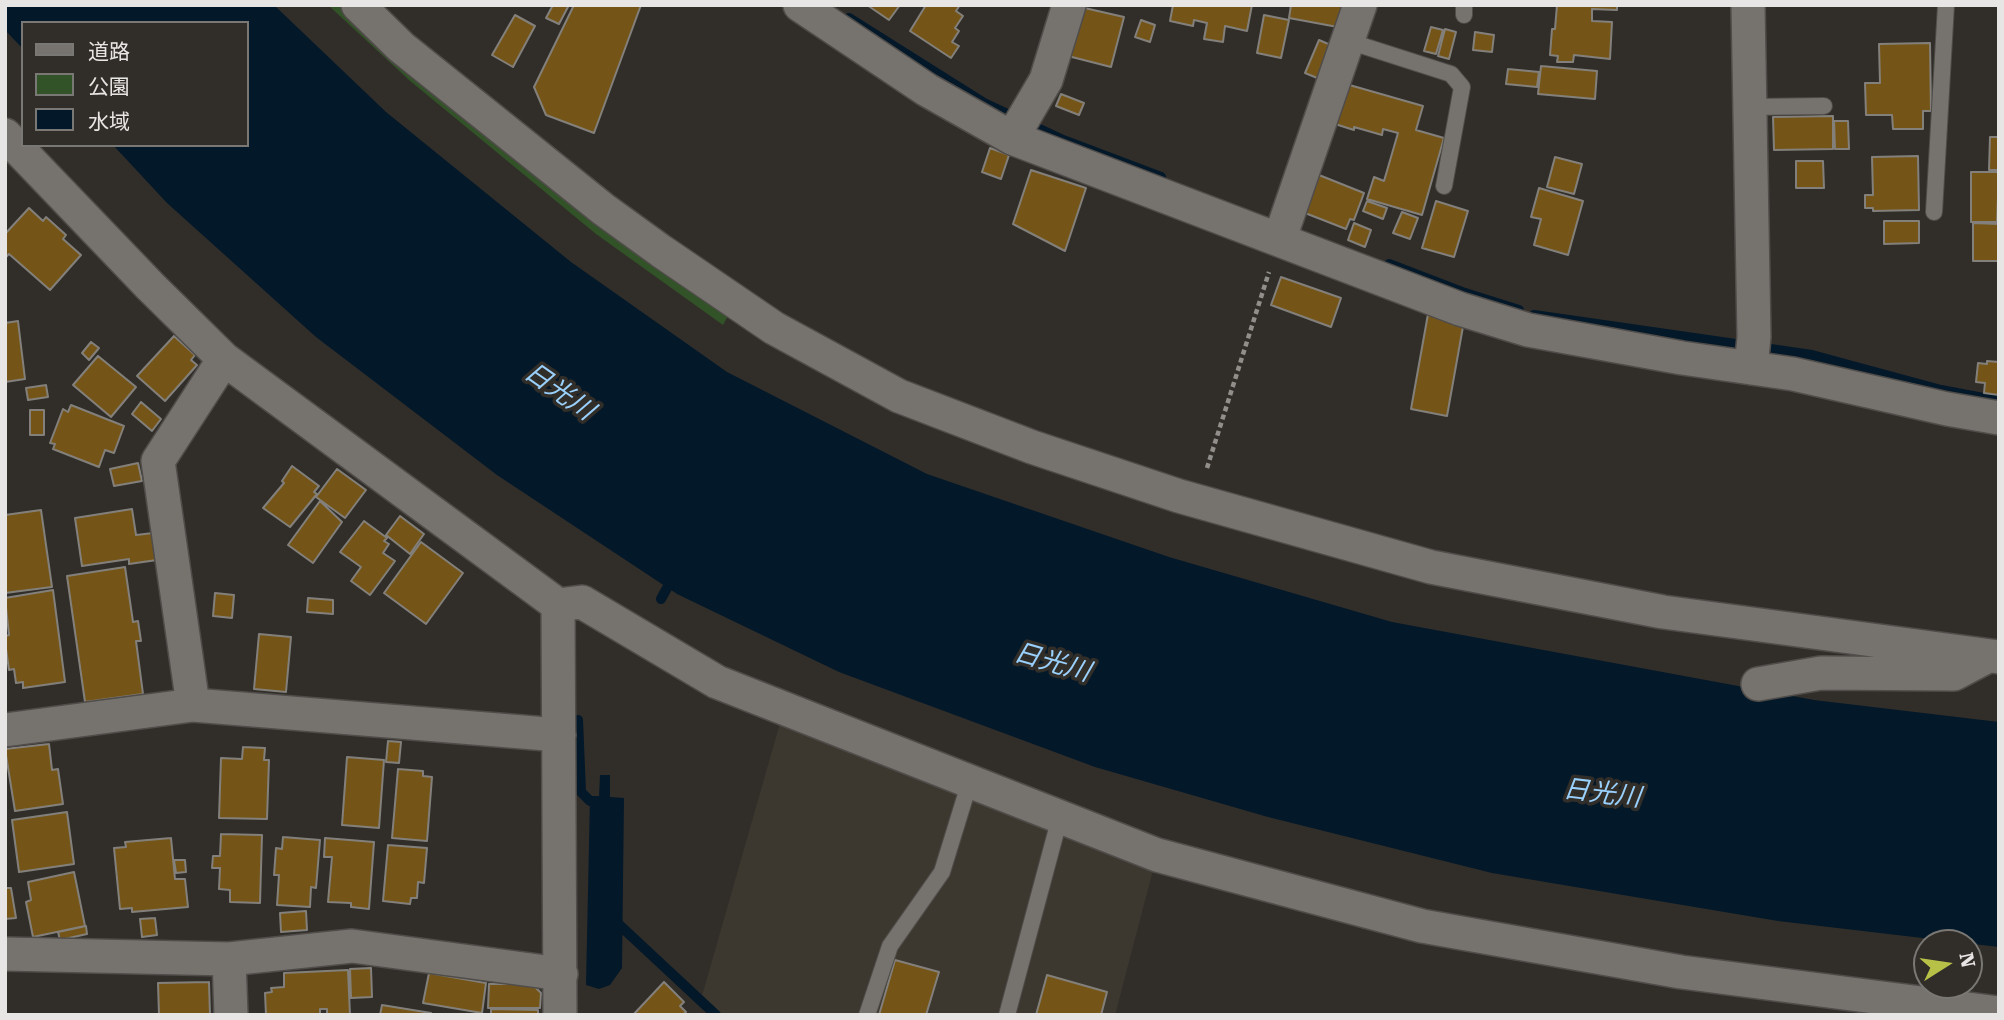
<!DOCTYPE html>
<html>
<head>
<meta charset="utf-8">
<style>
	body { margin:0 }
	#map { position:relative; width:2004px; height:1020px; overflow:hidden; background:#312e2a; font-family:"Roboto Serif","Noto Sans JP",serif }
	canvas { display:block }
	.frame { position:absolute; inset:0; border:7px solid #e8e6e4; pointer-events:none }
	.legend { position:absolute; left:21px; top:21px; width:228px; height:126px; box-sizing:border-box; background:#312e2a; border:2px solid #7a7874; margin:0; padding:9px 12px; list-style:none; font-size:21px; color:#e8e6e4 }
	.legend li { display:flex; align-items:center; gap:14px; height:35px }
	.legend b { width:35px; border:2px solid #7a7874 }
	.north { position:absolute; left:1913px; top:929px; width:70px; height:70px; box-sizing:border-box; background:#312e2a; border:2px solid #7a7874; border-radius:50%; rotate:78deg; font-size:19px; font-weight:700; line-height:28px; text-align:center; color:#e8e6e4 }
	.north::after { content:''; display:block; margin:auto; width:24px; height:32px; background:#b7c147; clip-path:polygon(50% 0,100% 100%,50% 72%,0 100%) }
</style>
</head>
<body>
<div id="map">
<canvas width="2004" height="1020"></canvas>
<div class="frame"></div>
<ul class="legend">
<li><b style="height:9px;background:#76736f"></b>道路</li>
<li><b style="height:19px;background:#325227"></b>公園</li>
<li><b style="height:19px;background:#031829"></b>水域</li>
</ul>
<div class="north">N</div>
</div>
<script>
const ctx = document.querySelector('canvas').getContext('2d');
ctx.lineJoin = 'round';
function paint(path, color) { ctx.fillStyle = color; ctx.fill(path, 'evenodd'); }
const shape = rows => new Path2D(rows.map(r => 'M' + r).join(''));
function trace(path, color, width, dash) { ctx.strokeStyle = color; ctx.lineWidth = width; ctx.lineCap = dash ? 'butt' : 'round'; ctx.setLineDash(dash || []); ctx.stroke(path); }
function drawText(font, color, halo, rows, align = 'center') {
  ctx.font = font + ' "Roboto Serif","Noto Sans JP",serif'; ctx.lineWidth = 7; ctx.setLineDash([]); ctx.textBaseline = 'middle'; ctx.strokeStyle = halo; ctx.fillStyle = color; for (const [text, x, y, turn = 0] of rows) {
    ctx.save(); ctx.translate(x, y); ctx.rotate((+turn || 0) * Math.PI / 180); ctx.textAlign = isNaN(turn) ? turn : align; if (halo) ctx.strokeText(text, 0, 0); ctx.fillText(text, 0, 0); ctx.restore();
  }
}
const built = shape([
	[781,720,1153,870,1115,1015,722,1015,702,996]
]);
const green = shape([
	[328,5,346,5,729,314,723,325,596,234,409,80]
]);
const water = shape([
	[5,5,274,5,386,112,571,262,727,372,927,474,1169,557,1392,622,1814,700,1999,722,1999,947,1778,921,1492,873,1268,817,1095,767,839,672,677,594,497,475,316,337,167,203,113,145,247,145,247,23,23,23,23,49,5,30],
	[600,775,610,775,610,797,624,798,622,968,610,985,599,989,586,985,590,797,599,797]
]);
const stream = shape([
	[849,18,984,103,1063,140,1161,177],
	[1389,264,1462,292,1519,310],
	[1534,315,1812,355,1941,390,1999,401],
	[661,599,673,577],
	[578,720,581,792,590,801,604,801],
	[613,919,716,1015]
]);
const building = shape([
	[553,5,569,5,559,24,546,18,553,5],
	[574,5,641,5,594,133,546,115,534,87,574,5],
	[867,5,900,5,889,20,867,5],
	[926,5,960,5,956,11,963,16,955,28,959,31,952,42,959,46,951,58,910,31,926,5],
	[1173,5,1252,5,1247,31,1225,26,1223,42,1204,39,1207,23,1194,20,1193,26,1170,21,1173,5],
	[1291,5,1347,5,1343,28,1289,18,1291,5],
	[1557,5,1617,5,1617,10,1592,9,1592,21,1612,22,1610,59,1574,55,1573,62,1557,62,1558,56,1550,55,1552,29,1555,29,1557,5],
	[1076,6,1124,17,1111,67,1064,55,1076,6],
	[515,15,535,26,513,67,492,55,515,15],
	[1264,15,1289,20,1281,58,1257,53,1264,15],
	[1141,20,1155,25,1150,42,1135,37,1141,20],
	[1431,27,1443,30,1436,54,1424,51,1431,27],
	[1445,29,1456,32,1449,59,1438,56,1445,29],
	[1475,32,1494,35,1492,52,1473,50,1475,32],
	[1319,40,1340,49,1327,82,1305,73,1319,40],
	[1930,43,1931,111,1923,111,1923,129,1893,129,1892,115,1866,115,1865,83,1880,83,1879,44,1930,43],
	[1541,66,1597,71,1595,99,1538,94,1541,66],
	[1508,69,1539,72,1537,87,1506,84,1508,69],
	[1346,84,1423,106,1416,130,1444,138,1422,215,1367,199,1374,177,1384,181,1398,133,1383,129,1382,135,1354,127,1354,130,1335,124,1346,84],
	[1061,94,1084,103,1079,115,1056,106,1061,94],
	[1833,116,1833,149,1774,150,1773,117,1833,116],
	[1834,121,1848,121,1849,149,1835,149,1834,121],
	[1990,137,1999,137,1999,170,1989,170,1990,137],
	[990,148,1009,155,1001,179,982,172,990,148],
	[1918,156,1919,210,1873,211,1873,208,1865,208,1865,195,1873,195,1872,157,1918,156],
	[1555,157,1582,164,1574,194,1547,187,1555,157],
	[1796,161,1823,161,1824,188,1796,188,1796,161],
	[1031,170,1086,188,1065,251,1013,224,1031,170],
	[1971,172,1999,172,1997,222,1971,222,1971,172],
	[1319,175,1364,193,1354,220,1350,219,1346,229,1305,213,1319,175],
	[1539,188,1583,201,1568,255,1534,245,1541,219,1531,217,1539,188],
	[1367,201,1387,208,1383,219,1363,211,1367,201],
	[1436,201,1468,211,1454,257,1422,248,1436,201],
	[29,208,43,221,46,217,66,235,63,239,81,255,50,290,9,254,5,258,5,234,29,208],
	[1402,212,1418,218,1410,239,1393,233,1402,212],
	[1884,221,1919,221,1919,243,1884,244,1884,221],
	[1354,223,1371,230,1365,247,1348,240,1354,223],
	[1973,223,1999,224,1999,261,1973,261,1973,223],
	[1281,277,1341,298,1331,327,1271,305,1281,277],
	[1428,314,1464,321,1447,416,1411,409,1428,314],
	[18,321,25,379,5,382,5,323,18,321],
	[174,336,195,355,191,360,197,365,165,401,137,376,174,336],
	[91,342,99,348,89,360,82,353,91,342],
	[98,356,136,387,111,417,73,385,98,356],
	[1987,361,1999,362,1999,395,1984,393,1985,383,1976,382,1978,363,1987,364,1987,361],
	[46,385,48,397,28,400,26,388,46,385],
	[141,402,161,419,152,431,132,414,141,402],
	[71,405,124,426,114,453,105,450,99,467,53,449,55,444,50,443,63,409,68,412,71,405],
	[30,410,44,410,44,435,30,435,30,410],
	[138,463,142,481,114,486,110,469,138,463],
	[292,466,319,486,314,492,317,494,290,527,263,508,284,483,282,481,292,466],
	[337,469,366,490,345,518,316,497,337,469],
	[320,501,342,522,313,563,288,545,320,501],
	[132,509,136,535,153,533,157,560,129,564,129,559,82,566,75,518,132,509],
	[41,510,52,587,5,593,5,515,41,510],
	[400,516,424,534,410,554,386,535,400,516],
	[364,521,387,538,384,541,389,544,383,553,395,561,370,595,351,581,361,567,340,552,364,521],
	[421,542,463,573,426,624,384,593,421,542],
	[125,567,133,622,138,621,141,641,136,641,143,694,85,702,67,576,125,567],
	[53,590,65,682,23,688,23,682,16,683,14,669,9,670,5,642,5,636,9,635,5,598,53,590],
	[215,593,234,595,232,618,213,616,215,593],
	[308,598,333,600,333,614,307,612,308,598],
	[259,634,291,637,286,692,254,689,259,634],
	[388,741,401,742,399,763,386,762,388,741],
	[49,744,52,770,58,769,63,804,15,811,5,749,49,744],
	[243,747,265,748,264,760,269,760,267,819,219,818,221,758,242,759,243,747],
	[347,757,384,760,379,828,342,825,347,757],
	[398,769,423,771,423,776,432,777,427,841,392,838,398,769],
	[67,812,74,864,19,872,12,820,67,812],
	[221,834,262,835,260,903,230,902,230,890,219,889,220,868,212,868,213,856,220,856,221,834],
	[283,837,320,840,316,888,311,887,310,907,277,905,279,875,274,875,276,848,282,849,283,837],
	[171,838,175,879,185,879,188,907,132,912,132,908,120,909,114,848,126,847,125,842,171,838],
	[325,838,374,842,369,909,351,907,351,903,328,902,332,857,324,857,325,838],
	[388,845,427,848,424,883,418,882,417,898,411,898,410,904,383,901,388,845],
	[174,860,185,860,186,872,176,873,174,860],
	[74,872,85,926,33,937,26,902,31,900,28,882,74,872],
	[5,888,11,888,16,918,5,919,5,888],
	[306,911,307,930,281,932,280,913,306,911],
	[155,918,157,935,142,937,140,919,155,918],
	[86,926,87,934,60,940,58,932,86,926],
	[895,960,939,972,926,1015,879,1015,895,960],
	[371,968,372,997,351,998,350,969,371,968],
	[348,970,350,1015,327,1015,327,1009,320,1009,320,1015,266,1015,265,993,272,992,271,988,284,987,284,973,348,970],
	[429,973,486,983,482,1013,423,1003,429,973],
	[1047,975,1107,992,1101,1015,1036,1015,1047,975],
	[209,982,210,1015,159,1015,158,983,209,982],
	[664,982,684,1002,680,1006,686,1012,683,1015,633,1015,664,982],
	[489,984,532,984,541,993,540,1008,488,1008,489,984],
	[382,1005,431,1013,431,1015,380,1015,382,1005],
	[491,1009,538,1010,538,1015,491,1015,491,1009]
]);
const path = shape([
	[1207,468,1269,272]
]);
const service = shape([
	[1464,15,1464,5],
	[1348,41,1451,74,1462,87,1444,186],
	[1750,107,1824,106],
	[1934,212,1946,5],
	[867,1015,890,946,942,872,970,781],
	[1007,1015,1060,817]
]);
const minor = shape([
	[358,5,401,47,603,209,661,251,774,328,899,396,1032,447,1179,496,1431,567,1663,612,1999,657],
	[800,5,927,90,1012,138,1460,309,1528,330,1682,358,1793,374,1947,409,1999,418],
	[1748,5,1754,337,1751,368],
	[5,135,150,286,224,359,558,605,560,1015],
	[1012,138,1046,80,1069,5],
	[1281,235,1360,5],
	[558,605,582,602,717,682,1157,855,1422,926,1681,972,1999,1013],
	[1758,684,1821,673,1954,674,1988,656],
	[193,705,158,461,224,359],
	[5,730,193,705,559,735],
	[5,954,229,959,352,946,561,974],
	[229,959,231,1015]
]);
const waterNames = [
	["日光川",559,392,35],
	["日光川",1052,663,16],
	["日光川",1602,794,7]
];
paint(built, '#3d382f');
paint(green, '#325227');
paint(water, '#031829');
trace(stream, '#031829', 10);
paint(building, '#755517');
trace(building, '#83807b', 2);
trace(service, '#4f4c49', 18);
trace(minor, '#4f4c49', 36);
trace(path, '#918f8c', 4.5, [5, 3.5]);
trace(service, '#76736f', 16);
trace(minor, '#76736f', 33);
drawText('italic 26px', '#9ad0fc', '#312e2a', waterNames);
</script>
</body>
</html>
